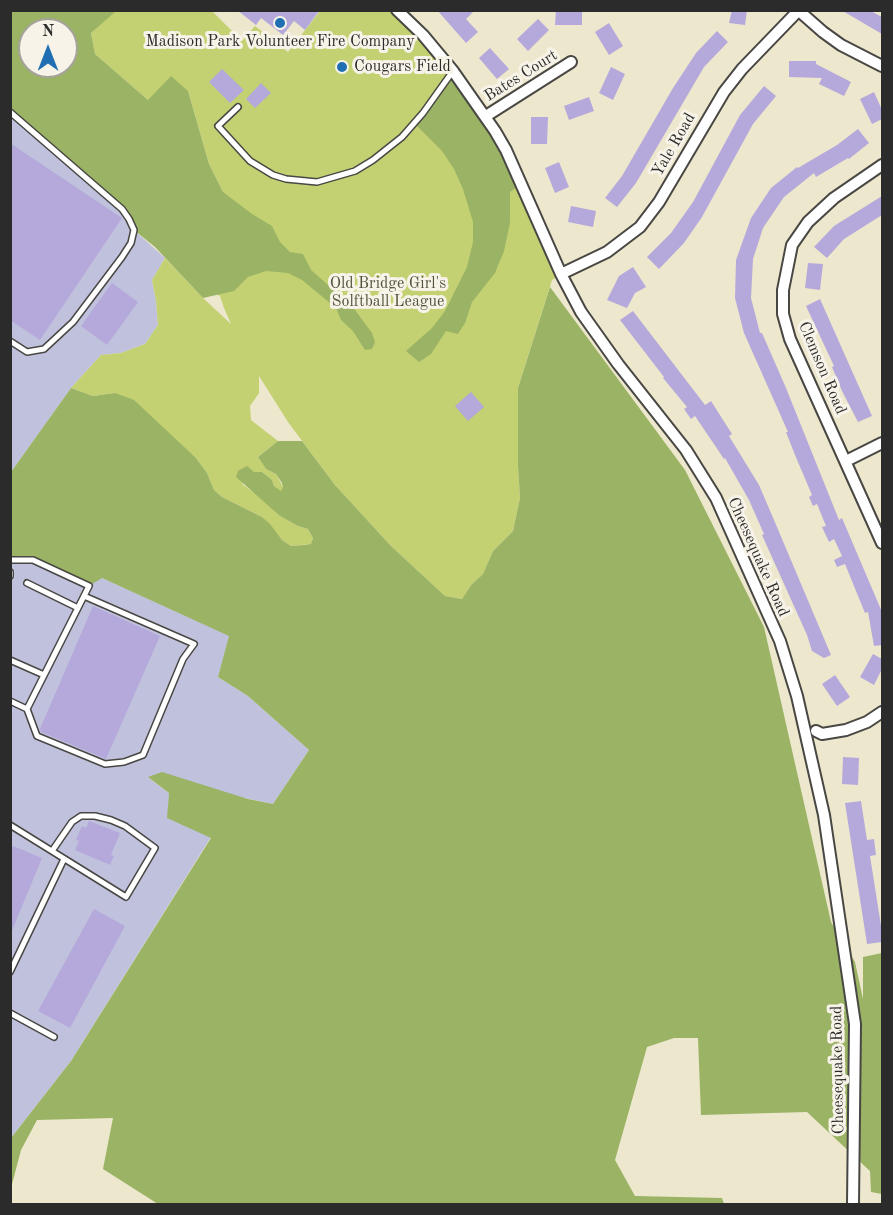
<!DOCTYPE html>
<html>
<head>
<meta charset="utf-8">
<style>
	body { margin:0 }
	#map { position:relative; width:893px; height:1215px; overflow:hidden; background:#ede7cd; font-family:"Old Standard TT",serif }
	canvas { display:block }
	.frame { position:absolute; inset:0; border:12px solid #2b2b2b; pointer-events:none }
	.north { position:absolute; left:18px; top:18px; width:60px; height:60px; box-sizing:border-box; background:#f7f3e8; border:2px solid #a5a39c; border-radius:50%; rotate:0deg; font-size:16px; font-weight:700; line-height:24px; text-align:center; color:#2b2b2b }
	.north::after { content:''; display:block; margin:auto; width:21px; height:27px; background:#1f6fb2; clip-path:polygon(50% 0,100% 100%,50% 72%,0 100%) }
</style>
</head>
<body>
<div id="map">
<canvas width="893" height="1215"></canvas>
<div class="frame"></div>
<div class="north">N</div>
</div>
<script>
const ctx = document.querySelector('canvas').getContext('2d');
ctx.lineJoin = 'round';
function paint(path, color) { ctx.fillStyle = color; ctx.fill(path, 'evenodd'); }
const shape = rows => new Path2D(rows.map(r => 'M' + r).join(''));
function trace(path, color, width, dash) { ctx.strokeStyle = color; ctx.lineWidth = width; ctx.lineCap = dash ? 'butt' : 'round'; ctx.setLineDash(dash || []); ctx.stroke(path); }
function drawText(font, color, halo, rows, align = 'center') {
  ctx.font = font + ' "Old Standard TT",serif'; ctx.lineWidth = 6; ctx.setLineDash([]); ctx.textBaseline = 'middle'; ctx.strokeStyle = halo; ctx.fillStyle = color; for (const [text, x, y, turn = 0] of rows) {
    ctx.save(); ctx.translate(x, y); ctx.rotate((+turn || 0) * Math.PI / 180); ctx.textAlign = isNaN(turn) ? turn : align; if (halo) ctx.strokeText(text, 0, 0); ctx.fillText(text, 0, 0); ctx.restore();
  }
}
const industrial = shape([
	[11,112,122,209,134,230,165,258,152,280,156,301,158,325,145,344,121,353,101,355,71,388,11,472],
	[10,521,102,578,230,636,218,677,248,696,309,750,273,804,149,778,169,793,168,818,211,837,71,1061,11,1138]
]);
const green = shape([
	[113,11,212,11,242,41,255,26,288,52,320,11,397,11,476,100,561,274,552,280,518,388,518,466,520,498,513,531,493,551,483,574,471,585,462,599,445,596,391,546,335,485,288,422,259,376,259,393,250,406,251,420,278,441,258,457,266,469,276,474,283,487,281,492,274,486,272,480,262,472,254,472,242,484,264,500,280,516,298,526,308,529,313,538,311,544,291,546,282,540,262,517,222,497,214,490,207,473,196,458,166,431,115,393,93,396,71,388,101,355,121,353,145,344,158,325,156,301,152,280,165,258,203,298,231,324,224,308,220,296,213,292,223,192,209,164,188,91,148,100,95,54,91,33]
]);
const forest = shape([
	[11,11,116,11,91,33,95,54,148,100,171,76,188,91,209,164,223,192,252,214,272,226,280,242,290,252,303,254,311,270,352,306,372,333,375,342,372,349,365,350,353,331,341,320,336,308,302,280,288,273,266,271,248,277,234,291,203,298,155,247,134,230,129,219,11,112],
	[30,30,66,30,66,66,30,66],
	[453,71,521,184,510,192,510,223,504,251,495,273,472,302,465,323,458,334,446,331,431,354,419,362,406,351,432,328,445,311,467,267,473,242,473,222,463,189,454,169,442,151,414,123],
	[550,287,685,470,764,627,831,922,855,962,863,999,863,957,882,953,882,1194,871,1192,870,1171,807,1112,701,1115,698,1038,674,1038,647,1047,615,1160,635,1196,722,1198,724,1204,158,1204,103,1169,113,1118,37,1120,21,1150,11,1188,11,1138,71,1061,211,838,167,818,169,793,148,777,162,772,248,799,273,804,309,750,248,696,218,677,229,636,102,578,89,586,33,560,11,560,11,472,71,388,93,396,115,393,134,400,196,458,207,473,214,490,222,497,262,517,270,524,282,540,291,546,304,545,311,544,313,538,308,529,298,526,280,516,236,477,238,471,247,466,254,472,262,472,272,480,274,486,281,491,283,487,282,483,276,474,266,469,258,457,278,441,302,441,335,485,391,546,445,596,462,599,471,585,483,574,493,551,513,531,520,498,518,466,518,388]
]);
const building = shape([
	[237,10,320,10,305,30,294,21,283,35,261,18,256,25],
	[437,10,475,10,466,19,478,32,466,43],
	[556,10,582,10,582,25,555,25],
	[732,10,747,10,745,25,729,23],
	[841,10,869,10,882,17,882,34],
	[538,19,549,30,528,51,517,39],
	[609,23,623,46,609,55,595,32],
	[717,31,728,42,704,67,636,183,617,207,605,198,622,176,673,88,696,53],
	[490,48,509,69,497,79,479,58],
	[789,61,816,61,816,64,851,82,844,96,819,84,822,78,789,77],
	[611,67,625,74,613,100,599,93],
	[222,69,244,90,230,103,209,82],
	[261,83,271,93,255,108,246,99],
	[764,86,776,96,753,124,702,217,684,243,659,269,647,257,671,233,693,202,740,115],
	[874,92,882,110,882,119,872,124,860,99],
	[589,97,594,111,569,120,564,106],
	[531,117,548,117,547,144,531,144],
	[858,129,869,143,849,159,848,158,816,177,814,173,784,197,763,228,753,259,751,298,760,333,762,333,786,388,839,520,842,518,882,612,882,645,874,646,868,612,865,613,845,564,837,567,834,560,842,556,834,539,829,542,822,527,826,526,817,504,813,506,809,497,812,495,795,455,786,432,788,432,744,333,735,298,736,260,751,218,771,188,797,167,798,168,837,145],
	[10,143,122,218,40,340,10,320],
	[559,162,569,187,555,193,545,168],
	[882,196,882,215,844,239,827,258,814,247,834,226],
	[571,206,596,211,593,227,568,222],
	[808,263,823,264,820,290,805,288],
	[633,267,646,287,635,293,627,308,607,300,619,276],
	[112,283,138,302,107,345,81,326],
	[820,299,872,416,858,422,842,391,832,367,834,366,806,306],
	[633,311,705,405,711,401,732,434,729,436,759,485,774,520,831,655,824,658,812,651,807,635,762,535,764,534,749,500,725,458,724,459,695,416,691,419,684,409,687,407,663,378,664,377,620,320],
	[471,392,484,407,468,421,455,406],
	[93,606,160,636,106,759,41,732,40,729],
	[873,654,882,659,882,669,874,685,860,677],
	[835,675,850,697,837,706,822,684],
	[843,757,859,758,858,785,842,784],
	[861,801,867,840,874,839,876,855,870,856,882,932,882,942,867,944,845,803],
	[89,821,120,833,111,855,114,856,110,865,75,850,79,841,76,840,82,826,86,828],
	[13,846,42,858,11,933,10,852],
	[94,909,125,926,70,1028,38,1011]
]);
const service = shape([
	[238,107,218,126,250,161,273,175,286,179,317,182,355,171,373,160,402,137,423,113,453,71],
	[10,112,122,209,129,219,134,230,131,243,122,257,73,322,44,349,27,352,10,341],
	[10,560,33,560,89,586,27,709,10,701],
	[10,572,10,576],
	[27,583,78,608],
	[10,660,44,675],
	[27,709,37,736,105,764,124,762,143,755,183,659,194,644,84,596],
	[10,825,126,897,155,848,125,826,111,820,95,816,81,816,72,822,52,851],
	[10,972,64,859],
	[10,1013,54,1037]
]);
const minor = shape([
	[397,10,423,35,453,71,495,131,506,150,561,274,581,312,618,364,686,450,716,498,780,641,797,696,824,815,855,1024,853,1204],
	[798,10,823,32,841,45,882,66],
	[486,116,571,62],
	[882,165,834,198,808,222,792,245,783,290,783,314,790,339,882,543],
	[561,274,607,252,640,227,659,202,724,92,742,69,798,11],
	[846,461,882,443],
	[816,731,822,734,846,730,867,722,882,712]
]);
const markers = [
	[280,23,6,"#1f6fb2"],
	[342,67,6,"#1f6fb2"]
];
const poiNames = [
	["Madison Park Volunteer Fire Company",280,42],
	["Cougars Field",354,67,"left"]
];
const streetNames = [
	["Bates Court",521,76,-32],
	["Yale Road",674,145,-60],
	["Clemson Road",822,368,67],
	["Cheesequake Road",758,557,66],
	["Cheesequake Road",838,1070,-91]
];
const parkNames = [
	["Old Bridge Girl's",388,284],
	["Solftball League",388,302]
];
paint(industrial, '#c0c2dd');
paint(green, '#c3d172');
paint(forest, '#9ab364');
paint(building, '#b5a9db');
trace(service, '#484743', 8);
trace(minor, '#484743', 14);
trace(service, '#fff', 5);
trace(minor, '#fff', 10);
for (const [x, y, r, color] of markers) { const dot = new Path2D(); dot.arc(x, y, r, 0, 2 * Math.PI); ctx.fillStyle = color; ctx.fill(dot); trace(dot, '#f7f3e8', 2); }
drawText('16px', '#2b2b2b', '#f7f3e8', poiNames);
drawText('16px', '#2b2b2b', '#f7f3e8', streetNames);
drawText('16px', '#51543d', '#f7f3e8', parkNames);
</script>
</body>
</html>
